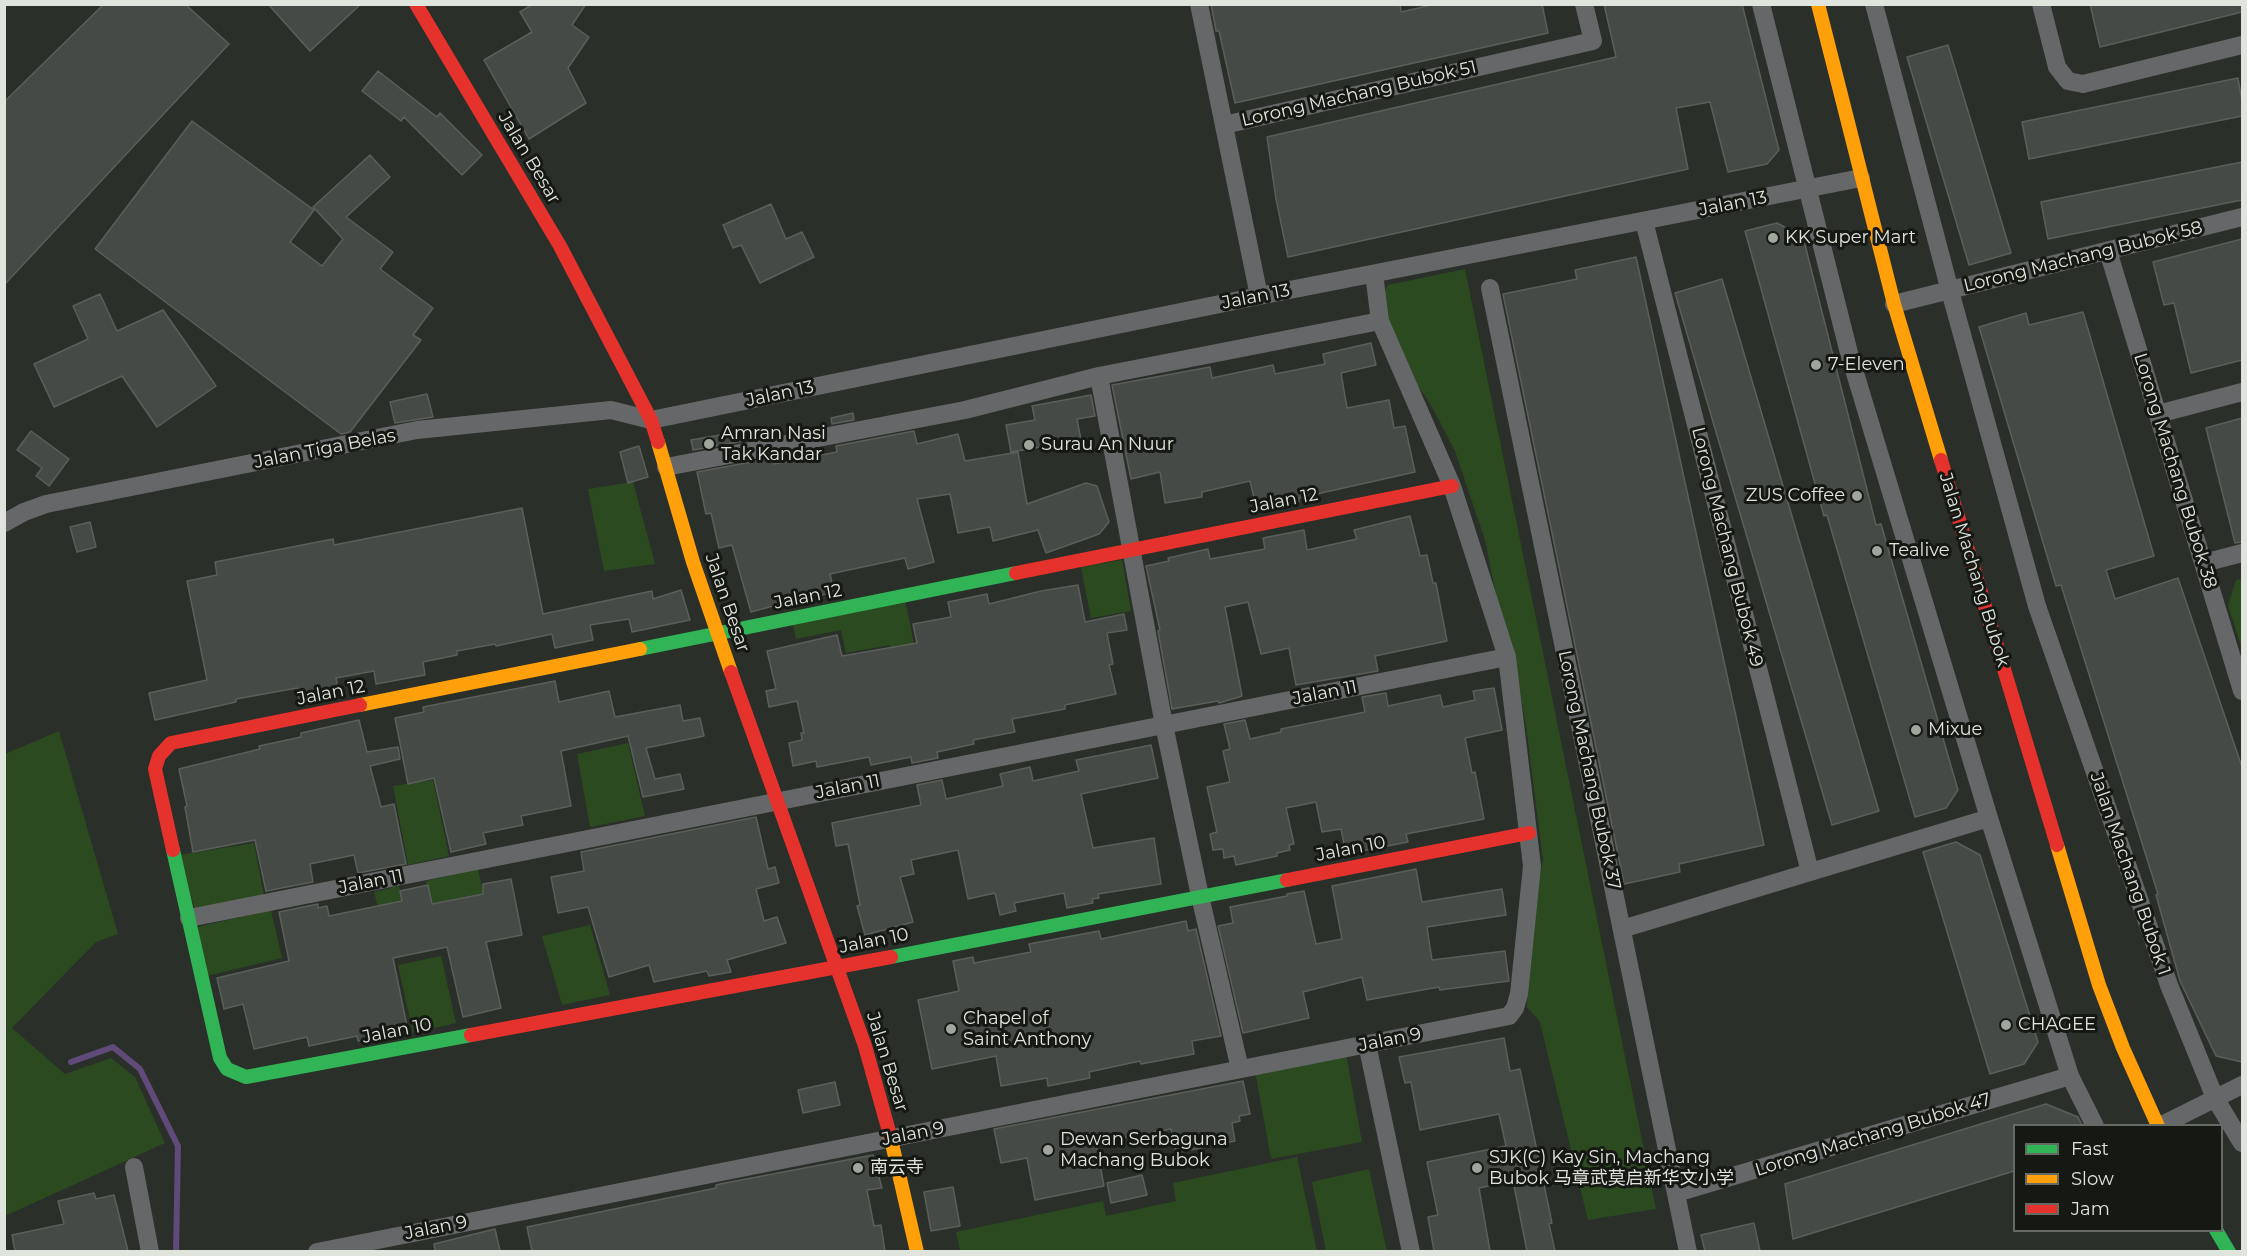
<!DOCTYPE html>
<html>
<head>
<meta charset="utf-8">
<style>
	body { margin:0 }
	#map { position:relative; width:2247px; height:1256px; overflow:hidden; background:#2a2f2a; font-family:Montserrat,sans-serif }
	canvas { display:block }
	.frame { position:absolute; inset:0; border:6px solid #dfe4dd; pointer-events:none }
	.legend { position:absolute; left:2013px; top:1124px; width:210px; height:108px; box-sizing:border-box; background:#151813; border:2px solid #666a64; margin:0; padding:8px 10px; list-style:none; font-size:18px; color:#dfe4dd }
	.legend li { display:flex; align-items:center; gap:12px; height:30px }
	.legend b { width:30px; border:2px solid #666a64 }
</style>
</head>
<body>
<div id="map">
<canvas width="2247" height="1256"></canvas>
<div class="frame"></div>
<ul class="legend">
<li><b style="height:8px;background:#30b455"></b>Fast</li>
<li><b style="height:8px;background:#ff9f0a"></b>Slow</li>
<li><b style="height:8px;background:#e5322d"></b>Jam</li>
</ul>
</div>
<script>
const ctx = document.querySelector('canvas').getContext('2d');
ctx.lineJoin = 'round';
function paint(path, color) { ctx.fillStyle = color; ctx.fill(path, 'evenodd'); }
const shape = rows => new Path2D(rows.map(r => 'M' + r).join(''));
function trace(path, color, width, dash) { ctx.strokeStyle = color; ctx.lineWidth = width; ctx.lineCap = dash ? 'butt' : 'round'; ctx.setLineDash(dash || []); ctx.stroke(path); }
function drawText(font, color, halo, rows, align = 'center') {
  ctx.font = font + ' Montserrat,"Noto Sans SC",sans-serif'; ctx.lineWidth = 6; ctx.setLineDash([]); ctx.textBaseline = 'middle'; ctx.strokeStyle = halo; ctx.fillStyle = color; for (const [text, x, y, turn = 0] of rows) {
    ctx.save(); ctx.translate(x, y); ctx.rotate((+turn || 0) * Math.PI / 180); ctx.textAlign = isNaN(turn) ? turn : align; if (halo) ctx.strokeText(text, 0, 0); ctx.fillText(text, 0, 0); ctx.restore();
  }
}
const green = shape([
	[1465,269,1656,1209,1588,1220,1540,1022,1527,1007,1531,921,1543,860,1526,726,1513,646,1495,591,1485,540,1455,451,1430,403,1396,356,1380,298,1388,285],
	[633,482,655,564,604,571,588,489],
	[1122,560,1131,611,1091,618,1081,567],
	[2242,579,2242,649,2228,605,2236,580],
	[905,599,921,679,898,683,890,645,846,653,841,630,796,639,792,621],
	[59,731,118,934,96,942,12,1028,65,1074,111,1058,135,1077,165,1143,5,1216,5,754],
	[628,743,645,816,590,827,577,754],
	[433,780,449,856,408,865,393,786],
	[254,843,264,896,195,909,179,855],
	[478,869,483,893,431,904,426,881],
	[399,886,411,948,389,953,374,892],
	[271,910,282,958,207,976,197,927],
	[590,925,610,995,562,1005,542,936],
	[441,956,456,1023,413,1033,398,965],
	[1346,1054,1362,1142,1271,1159,1255,1071],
	[1297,1157,1317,1251,960,1251,956,1232,1103,1201,1106,1216,1176,1201,1173,1183],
	[1369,1169,1387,1251,1326,1251,1312,1182]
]);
const stream = shape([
	[71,1062,113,1047,140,1069,178,1146,176,1252]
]);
const building = shape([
	[104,4,185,4,229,44,4,285,4,102,104,4],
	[268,4,361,4,310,51,268,4],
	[533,4,586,4,572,25,589,37,568,68,586,103,529,139,484,60,532,32,520,12,533,4],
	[1211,4,1400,4,1401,12,1436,4,1542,4,1548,33,1235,103,1219,31,1216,31,1211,4],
	[1604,4,1742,4,1779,150,1767,164,1728,172,1710,102,1676,108,1688,169,1288,257,1276,199,1267,137,1616,57,1604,4],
	[2090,4,2242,4,2242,12,2100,47,2090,4],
	[1948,45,2011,253,1969,265,1907,57,1948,45],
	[378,71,437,117,440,113,482,155,462,175,404,117,401,121,362,91,378,71],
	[2238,78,2242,101,2242,116,2029,159,2022,122,2238,78],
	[192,121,314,210,290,242,322,266,343,239,313,207,370,155,390,177,346,217,393,252,380,269,433,308,413,335,421,340,350,432,341,434,95,249,192,121],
	[2242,162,2242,200,2048,239,2041,202,2242,162],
	[771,204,786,239,802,232,814,257,760,283,741,245,733,248,723,225,771,204],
	[1777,223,1803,237,1876,525,1881,524,1958,790,1946,808,1915,817,1827,515,1824,516,1745,231,1777,223],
	[2242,239,2242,360,2191,373,2174,303,2164,305,2153,262,2242,239],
	[1636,257,1764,845,1679,864,1680,872,1624,884,1503,294,1577,279,1575,270,1636,257],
	[1722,279,1879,811,1832,825,1675,293,1722,279],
	[100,294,117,331,163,310,216,386,157,427,122,376,54,407,34,364,88,339,73,306,100,294],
	[2083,312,2154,556,2106,570,2115,599,2178,578,2242,767,2242,1062,2216,1056,2180,981,2156,895,2158,894,2061,585,2056,586,1979,327,2026,313,2029,325,2083,312],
	[1371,343,1376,365,1341,373,1347,408,1389,400,1394,428,1405,426,1415,472,1299,498,1299,502,1258,510,1257,510,1250,481,1202,492,1202,497,1165,503,1160,472,1131,479,1112,385,1210,367,1212,378,1273,365,1275,374,1325,364,1323,354,1371,343],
	[427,394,433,417,395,423,390,402,427,394],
	[1091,395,1095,416,1077,419,1081,440,1011,452,1006,425,1035,420,1032,406,1091,395],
	[853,413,854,420,832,424,831,418,853,413],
	[2242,418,2242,542,2235,543,2206,428,2242,418],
	[31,431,69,459,49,486,36,476,42,468,17,450,31,431],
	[743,431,744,441,693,450,691,440,743,431],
	[914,431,917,444,958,434,965,461,1018,452,1027,504,1086,483,1097,486,1109,522,1099,534,1046,553,1038,530,993,541,990,527,958,533,950,494,917,499,934,562,908,569,905,558,830,574,834,592,810,598,810,596,751,612,732,545,719,548,711,513,706,514,697,472,773,458,774,464,837,452,836,446,914,431],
	[639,446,648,477,628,483,620,452,639,446],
	[522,508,543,614,652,591,653,599,681,590,690,620,632,632,629,619,590,625,593,640,555,648,552,634,496,646,495,644,457,651,457,655,423,662,425,675,376,684,374,671,336,678,339,693,300,701,297,688,236,699,236,702,155,720,149,693,207,680,187,581,217,575,215,562,333,539,334,545,522,508],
	[1410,516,1420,556,1427,555,1433,583,1436,583,1447,641,1375,656,1378,671,1296,685,1289,648,1261,654,1248,602,1225,607,1242,696,1219,703,1218,701,1172,709,1158,631,1160,630,1146,566,1169,561,1168,558,1208,549,1210,559,1265,549,1263,538,1304,530,1307,550,1357,539,1354,530,1410,516],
	[90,522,96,547,77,552,70,527,90,522],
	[1078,585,1085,622,1124,614,1127,630,1107,633,1113,664,1109,665,1116,694,1065,705,1065,709,1012,719,1015,732,973,740,974,744,937,752,938,758,912,763,911,757,871,765,869,757,817,767,816,761,793,766,789,743,802,740,801,733,804,733,797,701,769,707,766,691,776,689,767,651,837,635,842,656,917,643,913,624,951,617,948,602,987,594,989,604,1041,591,1078,585],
	[555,681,559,702,609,691,615,717,680,705,683,721,700,718,704,736,646,748,655,779,680,774,684,789,643,797,628,736,561,751,571,806,521,816,523,825,483,833,486,844,451,852,434,778,408,784,395,718,424,712,423,707,555,681],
	[1494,688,1502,730,1465,738,1472,773,1475,772,1484,819,1406,834,1408,842,1346,854,1341,829,1322,832,1316,802,1286,808,1294,844,1289,845,1290,850,1277,853,1277,856,1236,865,1234,856,1224,858,1223,849,1213,850,1210,834,1217,832,1207,787,1230,782,1223,751,1230,749,1224,724,1245,720,1250,739,1281,732,1281,729,1365,712,1362,697,1386,693,1388,706,1440,695,1443,707,1475,700,1473,691,1494,688],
	[359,720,367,752,398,747,400,759,370,766,381,807,394,804,406,864,358,873,354,855,310,864,313,882,266,891,255,840,193,852,185,807,187,806,179,769,260,749,259,746,301,737,301,733,359,720],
	[1151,745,1158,778,1081,794,1093,848,1154,838,1161,884,1098,894,1099,898,1092,899,1093,903,1067,908,1064,893,1014,903,1016,911,1000,915,995,893,968,899,958,850,911,860,914,874,900,877,913,922,865,935,857,906,860,905,848,844,836,846,832,823,921,805,917,785,942,780,946,799,1003,786,1000,774,1030,767,1033,781,1079,771,1076,760,1151,745],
	[756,817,768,869,775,867,779,883,756,889,764,921,777,917,786,943,727,960,731,972,709,976,707,971,654,982,649,965,609,977,588,907,558,913,551,877,584,871,581,852,756,817],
	[1956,842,1980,855,2038,1042,2024,1064,1990,1074,1923,852,1956,842],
	[1416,869,1422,902,1502,889,1506,915,1427,927,1432,960,1505,951,1509,981,1440,990,1439,987,1367,1000,1362,977,1303,992,1309,1018,1243,1033,1218,926,1233,923,1230,907,1287,896,1287,894,1304,891,1316,944,1342,939,1332,886,1416,869],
	[511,879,522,935,486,942,501,1008,463,1017,447,947,393,958,408,1031,358,1041,357,1036,309,1046,307,1037,254,1049,243,1004,224,1009,217,978,289,961,279,912,318,904,318,908,327,906,329,916,402,901,400,891,428,885,432,904,483,894,483,884,511,879],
	[1186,921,1188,931,1196,929,1221,1036,1192,1041,1194,1054,1141,1064,1140,1061,1089,1072,1090,1078,1048,1086,1047,1078,1001,1086,996,1056,932,1069,918,1000,959,991,953,961,973,957,974,963,1031,952,1029,944,1099,931,1101,939,1186,921],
	[1504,1038,1510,1071,1520,1069,1552,1223,1549,1224,1555,1251,1527,1251,1513,1181,1479,1188,1490,1251,1434,1251,1428,1217,1438,1215,1427,1162,1506,1146,1499,1114,1420,1130,1411,1082,1405,1083,1399,1057,1504,1038],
	[1243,1081,1250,1114,1239,1116,1240,1121,1232,1123,1235,1141,1176,1153,1171,1129,1096,1143,1104,1186,1035,1200,1027,1158,1001,1163,994,1129,1243,1081],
	[835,1082,840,1105,803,1113,798,1090,835,1082],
	[2046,1104,2078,1117,2082,1125,2014,1125,2014,1171,1793,1239,1785,1184,2046,1104],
	[873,1155,882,1188,867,1190,874,1226,881,1225,885,1251,532,1251,527,1227,716,1188,716,1185,720,1184,873,1155],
	[1142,1175,1147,1195,1111,1203,1107,1183,1142,1175],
	[953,1187,960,1226,931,1231,924,1192,953,1187],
	[94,1193,96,1199,114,1195,128,1251,15,1251,12,1235,64,1224,58,1201,94,1193],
	[1754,1223,1760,1251,1705,1251,1701,1235,1754,1223],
	[495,1229,500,1251,435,1251,434,1244,495,1229]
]);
const street = shape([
	[1199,4,1259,296],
	[1761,4,1849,353,1989,818,2070,1076,2095,1126],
	[1874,4,1950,291,2037,606,2169,985,2215,1098,2242,1143],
	[2041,4,2057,67,2068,81,2083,84,2242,45],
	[1224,125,1593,41,1584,4],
	[1644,221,1810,872],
	[2108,251,2242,691],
	[1490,288,1688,1252],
	[1894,304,2242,217],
	[1099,376,1164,725,1200,896,1240,1069],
	[2158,414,2242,392],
	[666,467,965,410,1099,376,1380,321],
	[4,523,24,512,46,504,417,430,611,410,651,420,1259,296,1861,178],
	[2204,563,2242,553],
	[189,918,1507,657],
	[1622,929,1989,818],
	[1367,1044,1411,1252],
	[2160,1126,2242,1085],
	[134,1167,150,1252],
	[1676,1193,2070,1076],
	[317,1252,1509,1016,1515,1008,1519,994,1532,866,1507,657,1452,486,1380,321,1374,274]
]);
const fast = shape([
	[640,649,1016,573],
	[173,850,220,1058,227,1069,246,1077,471,1035],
	[891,957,1287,880],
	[2216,1230,2229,1252]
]);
const slow = shape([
	[1818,4,1894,304,1941,460],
	[658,442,693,562,731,672],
	[360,705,640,649],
	[2057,845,2099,985,2123,1048,2158,1126],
	[890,1135,917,1252]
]);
const jam = shape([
	[416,4,560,246,651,420,658,442],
	[1941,460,2057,845],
	[1016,573,1452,486],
	[731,672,865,1046,890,1135],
	[173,850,155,769,159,756,171,743,360,705],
	[1287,880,1529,833],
	[471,1035,891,957]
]);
const markers = [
	[1773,238,6,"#a0a59e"],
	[1816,365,6,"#a0a59e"],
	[709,444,6,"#a0a59e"],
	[1029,445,6,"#a0a59e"],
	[1857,496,6,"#a0a59e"],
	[1877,551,6,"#a0a59e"],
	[1916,730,6,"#a0a59e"],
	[2006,1025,6,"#a0a59e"],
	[951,1029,6,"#a0a59e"],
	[1048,1150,6,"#a0a59e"],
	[858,1168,6,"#a0a59e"],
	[1477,1168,6,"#a0a59e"]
];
const streetNames = [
	["Lorong Machang Bubok 51",1359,94,-13],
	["Jalan Besar",529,158,59],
	["Jalan 13",1733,204,-11],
	["Lorong Machang Bubok 58",2083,257,-14],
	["Jalan 13",1256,297,-11],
	["Jalan 13",780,394,-12],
	["Jalan Tiga Belas",325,449,-11],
	["Lorong Machang Bubok 38",2175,471,73],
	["Jalan 12",1284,501,-11],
	["Lorong Machang Bubok 49",1727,547,76],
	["Jalan Machang Bubok",1974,570,73],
	["Jalan 12",808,597,-11],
	["Jalan Besar",727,603,71],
	["Jalan 12",331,693,-11],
	["Jalan 11",1325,693,-11],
	["Lorong Machang Bubok 37",1589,770,78],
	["Jalan 11",848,787,-11],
	["Jalan 10",1351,849,-11],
	["Jalan Machang Bubok 1",2130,874,71],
	["Jalan 11",371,882,-11],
	["Jalan 10",874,941,-11],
	["Jalan 10",397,1031,-11],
	["Jalan 9",1390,1040,-11],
	["Jalan Besar",887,1062,73],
	["Jalan 9",913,1134,-11],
	["Lorong Machang Bubok 47",1873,1135,-17],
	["Jalan 9",436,1228,-11]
];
const poiNames = [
	["KK Super Mart",1785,238],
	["7-Eleven",1828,365],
	["Amran Nasi",721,434],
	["Tak Kandar",721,455],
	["Surau An Nuur",1041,445],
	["ZUS Coffee",1845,496,"right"],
	["Tealive",1889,551],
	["Mixue",1928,730],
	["Chapel of",963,1019],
	["Saint Anthony",963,1040],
	["CHAGEE",2018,1025],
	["Dewan Serbaguna",1060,1140],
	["Machang Bubok",1060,1161],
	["SJK(C) Kay Sin, Machang",1489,1158],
	["Bubok 马章武莫启新华文小学",1489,1179],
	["南云寺",870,1168]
];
paint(green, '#2b4a20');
trace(stream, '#5f4a79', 6);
paint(building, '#464a46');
trace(building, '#5a5f5a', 1.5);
trace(street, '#666768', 18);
trace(fast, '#30b455', 14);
trace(slow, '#ff9f0a', 14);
trace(jam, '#e5322d', 14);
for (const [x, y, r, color] of markers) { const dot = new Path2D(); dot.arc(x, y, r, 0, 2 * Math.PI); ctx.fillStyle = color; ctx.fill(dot); trace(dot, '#151813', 2); }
drawText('18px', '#dfe4dd', '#151813', streetNames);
drawText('18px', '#dfe4dd', '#151813', poiNames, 'left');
</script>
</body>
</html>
